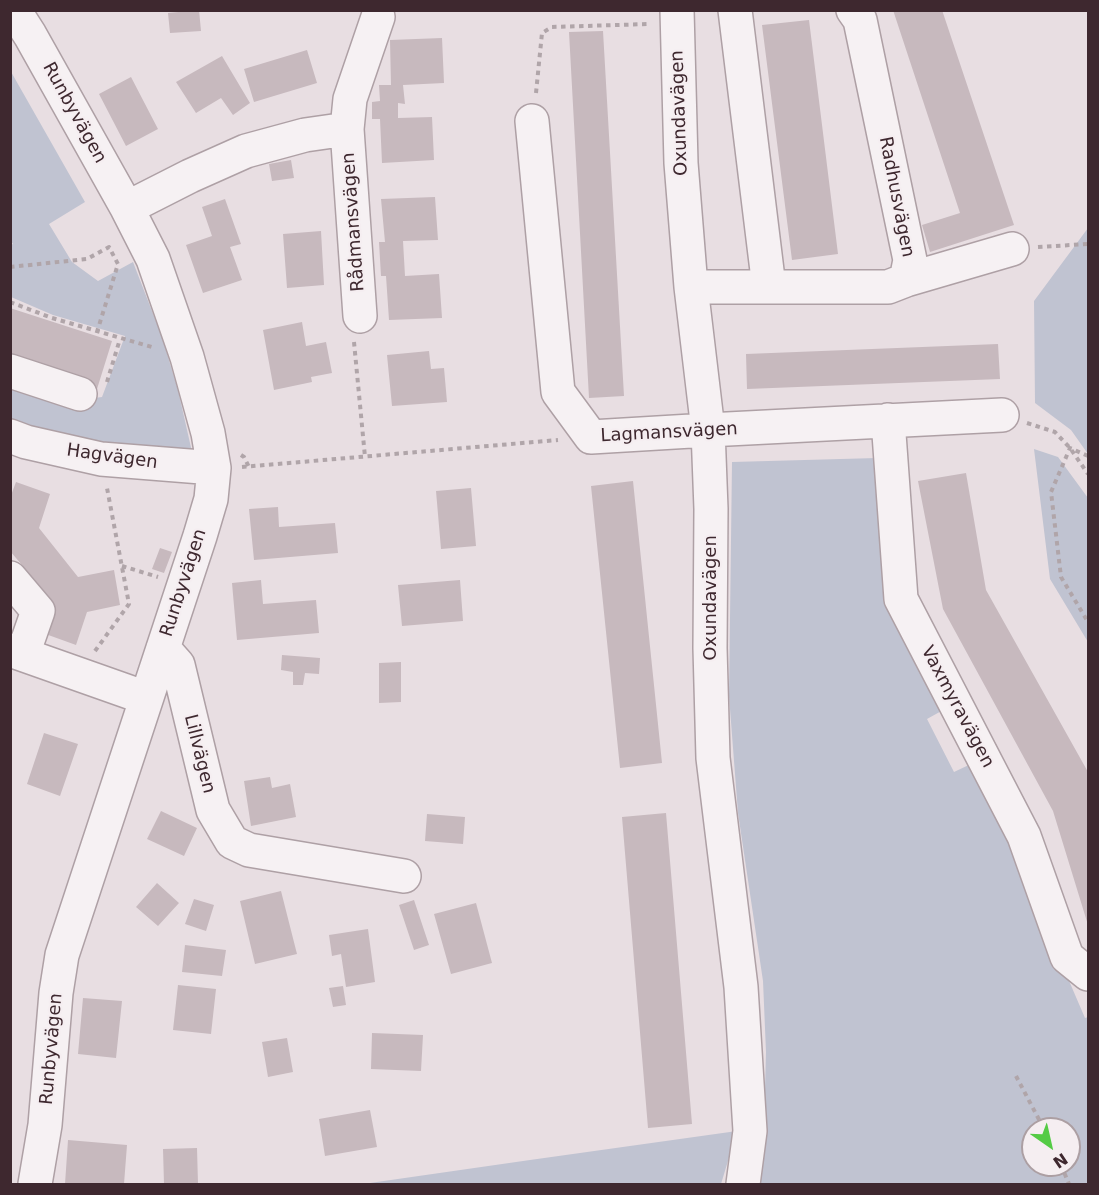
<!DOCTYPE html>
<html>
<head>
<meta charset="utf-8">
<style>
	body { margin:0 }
	#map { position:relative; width:1099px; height:1195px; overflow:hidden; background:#e8dee2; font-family:"DejaVu Sans",sans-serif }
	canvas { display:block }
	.frame { position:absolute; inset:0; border:12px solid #3e282f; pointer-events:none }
	.north { position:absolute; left:1021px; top:1117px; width:60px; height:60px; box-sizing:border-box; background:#f5eef1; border:2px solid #ac9fa3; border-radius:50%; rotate:146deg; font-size:16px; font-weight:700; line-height:24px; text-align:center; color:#3e282f }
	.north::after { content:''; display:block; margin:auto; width:21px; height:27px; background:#54cb45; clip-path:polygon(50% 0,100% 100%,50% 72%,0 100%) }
</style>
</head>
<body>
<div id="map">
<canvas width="1099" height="1195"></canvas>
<div class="frame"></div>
<div class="north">N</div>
</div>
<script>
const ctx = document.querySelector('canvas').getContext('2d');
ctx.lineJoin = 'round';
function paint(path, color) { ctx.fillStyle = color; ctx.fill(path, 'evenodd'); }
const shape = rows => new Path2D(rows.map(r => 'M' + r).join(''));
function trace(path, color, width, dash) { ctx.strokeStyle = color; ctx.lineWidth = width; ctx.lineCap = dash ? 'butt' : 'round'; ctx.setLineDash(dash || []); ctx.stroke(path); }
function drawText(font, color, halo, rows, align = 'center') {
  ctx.font = font + ' "DejaVu Sans",sans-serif'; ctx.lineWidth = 4.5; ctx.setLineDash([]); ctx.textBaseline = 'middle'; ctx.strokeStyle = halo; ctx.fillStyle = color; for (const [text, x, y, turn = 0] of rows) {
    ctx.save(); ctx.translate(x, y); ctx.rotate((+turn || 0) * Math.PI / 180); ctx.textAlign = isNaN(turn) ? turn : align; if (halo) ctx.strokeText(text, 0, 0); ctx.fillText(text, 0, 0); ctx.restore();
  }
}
const green = shape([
	[10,70,85,202,49,224,72,262,98,281,133,262,162,337,178,390,192,452,105,445,11,423,11,378,79,400,102,397,125,336,53,315,11,297,10,245,13,244,10,240],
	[1088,228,1088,454,1071,430,1035,403,1034,301],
	[1034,449,1058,457,1088,498,1088,642,1050,579],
	[877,458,945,709,927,719,954,772,973,763,1012,840,1039,911,1085,1018,1088,1017,1088,1184,759,1184,764,1125,766,1052,763,981,738,813,729,696,732,462],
	[1033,1129,1069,1129,1069,1165,1033,1165],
	[737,1131,721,1184,363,1184,530,1160]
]);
const building = shape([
	[199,10,201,31,170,33,168,13],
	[893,10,942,10,1014,225,930,252,922,225,960,213],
	[809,20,838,254,792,260,762,25],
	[603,31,624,396,589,398,569,32],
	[442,38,444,83,403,85,405,104,398,103,398,118,432,117,434,160,382,163,380,119,372,119,372,102,380,101,379,85,391,85,390,40],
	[307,50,317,83,254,102,244,69],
	[222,56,250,103,233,115,221,98,196,113,176,82],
	[131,77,158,129,126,146,99,94],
	[291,160,294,178,272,181,269,164],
	[435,197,438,240,403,241,405,276,439,274,442,318,389,320,386,276,381,276,379,242,385,242,381,199],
	[225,199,241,244,230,247,242,280,203,293,186,245,212,236,202,207],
	[321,231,324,285,287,288,283,234],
	[10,308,112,341,97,389,10,362],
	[302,322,306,346,326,342,332,373,311,377,312,382,274,390,263,330],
	[998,344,1000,379,747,389,746,354],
	[429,351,431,369,444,368,447,402,392,406,387,355],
	[966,473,986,590,1088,772,1088,925,1053,811,943,609,918,481],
	[633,481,662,763,620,768,591,486],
	[16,482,50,494,39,528,78,577,114,570,120,605,87,612,76,645,40,632,52,600,10,551,10,498],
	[471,488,476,546,441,549,436,491],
	[278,507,279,527,335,523,338,553,254,560,249,509],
	[160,548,172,552,164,573,152,569],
	[261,580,263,604,316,600,319,633,237,640,232,583],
	[460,580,463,621,402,626,398,585],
	[282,655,320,658,319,674,305,673,303,685,293,685,293,672,281,670],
	[401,662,401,702,379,703,379,663],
	[44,733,78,744,60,796,27,784],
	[270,777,272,788,290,784,296,817,251,826,244,781],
	[161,811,197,828,184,856,147,839],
	[666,813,692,1124,648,1128,622,817],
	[427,814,465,817,463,844,425,841],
	[157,883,179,903,158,926,136,907],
	[281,891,297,954,255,964,240,901],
	[194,899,214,905,206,931,185,924],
	[414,900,429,945,414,950,399,905],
	[476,903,492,963,451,974,434,914],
	[368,929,375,982,346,987,341,954,332,956,329,935],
	[185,945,226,950,222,976,182,972],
	[178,985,216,989,211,1034,173,1030],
	[343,986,346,1005,333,1007,329,988],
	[83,998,122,1001,116,1058,78,1054],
	[372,1033,423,1035,421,1071,371,1069],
	[287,1038,293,1072,268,1077,262,1042],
	[370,1110,377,1147,325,1156,319,1119],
	[68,1140,127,1145,124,1184,65,1184],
	[197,1148,198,1184,164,1184,163,1149]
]);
const path = shape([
	[536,93,542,33,552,27,649,24],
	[1038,247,1088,244],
	[10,267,87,259,109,247,118,264,97,332],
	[10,302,52,318,152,347],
	[354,342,365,457],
	[107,382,120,339],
	[1027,423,1055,432,1070,448,1088,474],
	[241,455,244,457,249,467],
	[1088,456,1070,448,1051,492,1061,577,1088,622],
	[242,467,558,440],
	[122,566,158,577],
	[95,651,129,604,107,488],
	[1016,1076,1044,1129],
	[1061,1165,1069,1184]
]);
const minor = shape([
	[14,10,30,35,127,208,153,259,187,357,208,433,214,468,211,499,200,536,62,955,56,993,45,1125,35,1184],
	[677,10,681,163,691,287,708,430,711,509,710,648,713,758,741,987,750,1131,743,1184],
	[735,10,769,287],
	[532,121,558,392,591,437,708,430,1002,415],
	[347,129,350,99,378,17],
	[127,208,190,176,246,151,305,135,347,129,360,316],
	[906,280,1012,249],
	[691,287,888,287,906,280,910,260,860,20,853,10],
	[10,371,80,394],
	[888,420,901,599,1024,836,1067,957,1088,974],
	[10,436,26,442,101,459,214,468],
	[10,578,38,611,23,654],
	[163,648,178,665,213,810,232,842,249,850,404,876],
	[10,650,146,698]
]);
const streetNames = [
	["Runbyvägen",74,113,61],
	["Oxundavägen",680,113,-92],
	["Radhusvägen",896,197,79],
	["Rådmansvägen",354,222,-94],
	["Lagmansvägen",669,433,-3],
	["Hagvägen",112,457,8],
	["Runbyvägen",184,583,-72],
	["Oxundavägen",711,598,-90],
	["Vaxmyravägen",957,707,62],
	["Lillvägen",199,754,76],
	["Runbyvägen",52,1049,-85]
];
paint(green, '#c0c3d1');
paint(building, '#c7b9be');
trace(minor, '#aea0a5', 36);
trace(path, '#b0a5a9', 4, [4.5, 4.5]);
trace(minor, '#f6f1f3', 33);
drawText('18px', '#3e282f', '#f5eef1', streetNames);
</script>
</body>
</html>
